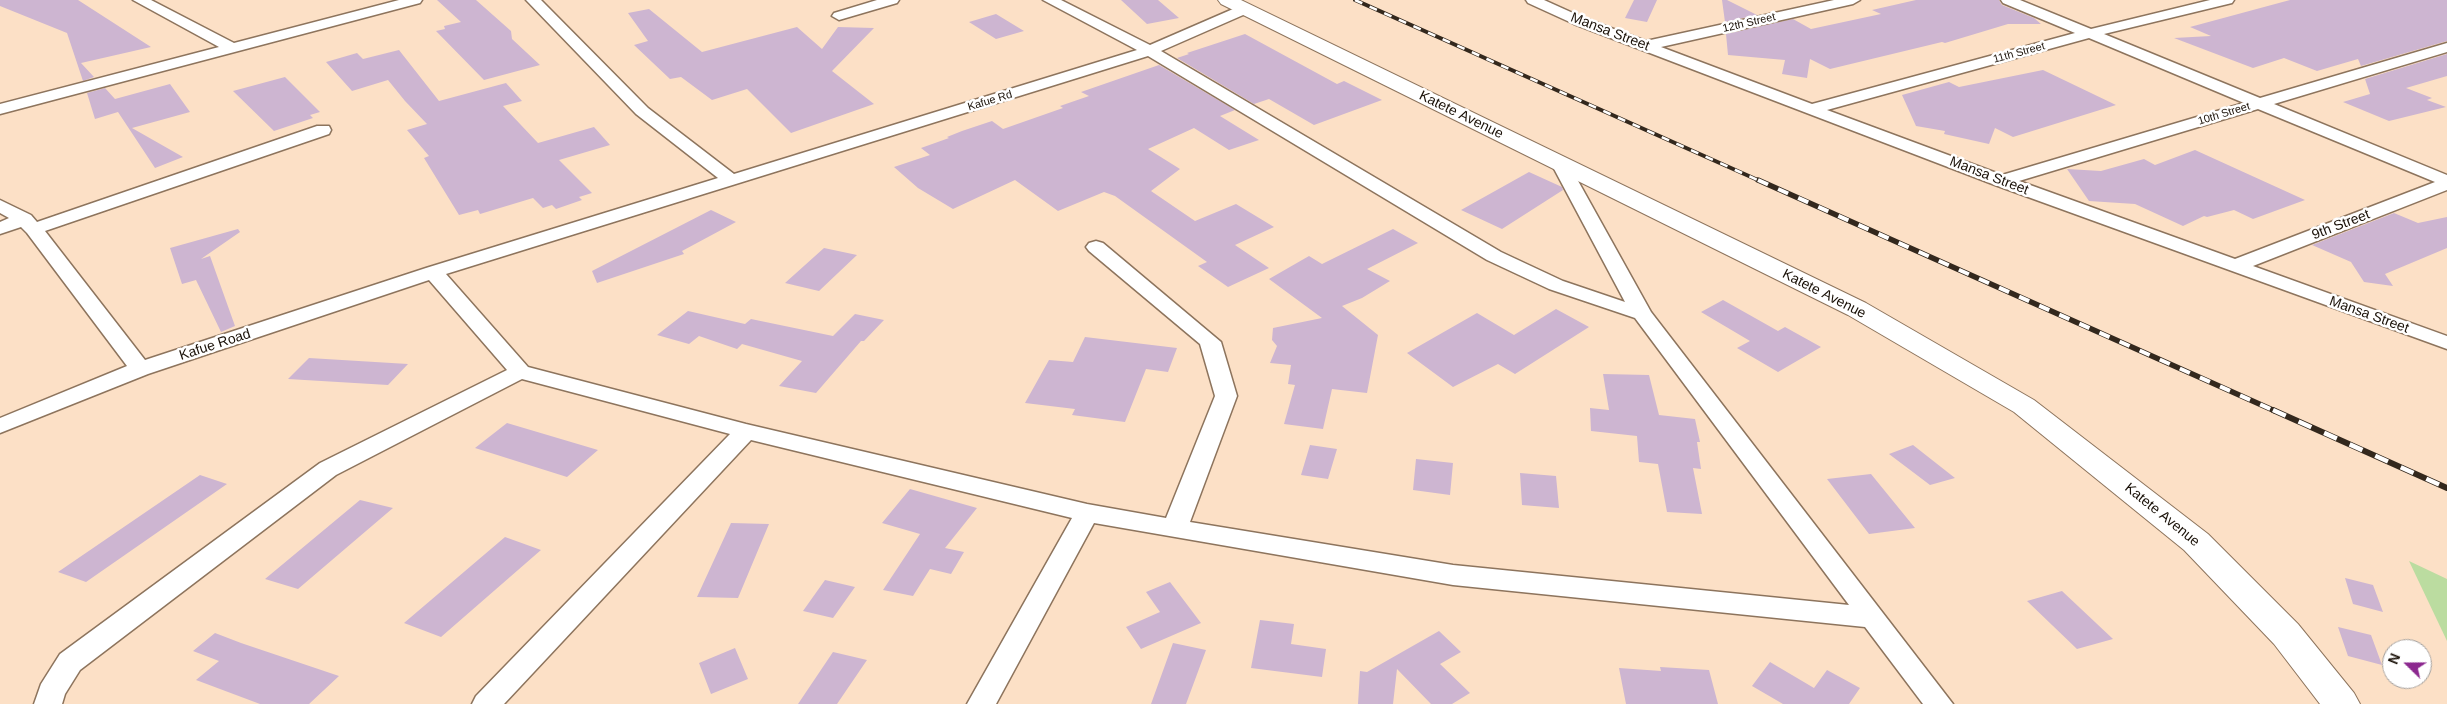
<!DOCTYPE html>
<html>
<head>
<meta charset="utf-8">
<style>
	body { margin:0 }
	#map { position:relative; width:2447px; height:704px; overflow:hidden; background:#fce0c6; font-family:Helvetica,sans-serif }
	canvas { display:block }
	.north { position:absolute; left:2382px; top:639px; width:50px; height:50px; box-sizing:border-box; background:#fff; border:1px solid #a39f9c; border-radius:50%; rotate:292deg; font-size:14px; font-weight:700; line-height:20px; text-align:center; color:#191007 }
	.north::after { content:''; display:block; margin:auto; width:18px; height:22px; background:#8c288f; clip-path:polygon(50% 0,100% 100%,50% 72%,0 100%) }
</style>
</head>
<body>
<div id="map">
<canvas width="2447" height="704"></canvas>
<div class="north">N</div>
</div>
<script>
const ctx = document.querySelector('canvas').getContext('2d');
ctx.lineJoin = 'round';
function paint(path, color) { ctx.fillStyle = color; ctx.fill(path, 'evenodd'); }
const shape = rows => new Path2D(rows.map(r => 'M' + r).join(''));
function trace(path, color, width, dash) { ctx.strokeStyle = color; ctx.lineWidth = width; ctx.lineCap = dash ? 'butt' : 'round'; ctx.setLineDash(dash || []); ctx.stroke(path); }
function drawText(font, color, halo, rows, align = 'center') {
  ctx.font = font + ' Helvetica,sans-serif'; ctx.lineWidth = 5; ctx.setLineDash([]); ctx.textBaseline = 'middle'; ctx.strokeStyle = halo; ctx.fillStyle = color; for (const [text, x, y, turn = 0] of rows) {
    ctx.save(); ctx.translate(x, y); ctx.rotate((+turn || 0) * Math.PI / 180); ctx.textAlign = isNaN(turn) ? turn : align; if (halo) ctx.strokeText(text, 0, 0); ctx.fillText(text, 0, 0); ctx.restore();
  }
}
const green = shape([
	[2409,561,2447,579,2447,641]
]);
const building = shape([
	[0,0,78,0,151,47,81,63,94,77,83,81,67,33,0,6],
	[437,0,476,0,511,31,512,39,540,65,484,80,436,31,445,29,444,26,461,22],
	[1121,0,1158,0,1179,18,1147,24],
	[1634,0,1657,0,1647,22,1625,18],
	[1722,0,1727,0,1757,15,1725,22],
	[1916,0,1999,0,2002,5,2034,18,2041,24,2008,24,1945,43,1942,42,1830,69,1810,59,1807,78,1782,74,1785,60,1728,55,1726,34,1793,19,1811,29,1881,14,1872,10],
	[2290,0,2447,0,2447,41,2361,66,2358,59,2317,71,2284,58,2253,68,2174,38,2211,36,2190,27],
	[649,9,702,52,797,27,822,49,838,27,874,28,832,71,874,104,791,133,747,89,712,100,681,77,670,79,634,45,648,41,628,13],
	[996,14,1024,31,996,39,969,22],
	[1245,34,1337,84,1344,81,1382,100,1314,125,1269,99,1254,104,1177,58,1189,54,1187,53],
	[399,50,439,101,506,83,522,101,503,106,538,143,594,127,610,145,559,160,592,193,579,197,582,200,556,209,552,205,543,208,533,198,480,214,478,210,459,215,424,158,429,156,407,130,427,124,405,101,388,80,352,91,326,62,357,53,363,59],
	[2447,54,2447,76,2406,88,2432,98,2427,100,2446,107,2389,121,2343,102,2370,94,2365,79],
	[1159,65,1235,110,1220,116,1259,140,1229,150,1194,128,1148,149,1180,169,1151,191,1195,221,1236,204,1274,227,1235,245,1269,268,1228,287,1198,266,1207,262,1115,196,1104,192,1058,211,1015,180,953,209,918,188,894,167,930,155,921,148,949,138,947,137,962,131,992,121,1003,129,1063,108,1060,106,1089,96,1081,92],
	[2043,70,2116,105,2013,137,1995,128,1989,144,1944,134,1945,131,1916,126,1902,95,1949,82,1959,87],
	[285,77,320,112,310,115,313,118,274,131,233,91],
	[170,84,190,112,132,128,183,157,155,168,118,112,95,119,87,93,105,88,115,99],
	[2195,150,2305,200,2253,219,2234,210,2207,217,2204,216,2183,226,2135,204,2089,201,2067,169,2101,171,2144,159,2155,165],
	[1529,172,1562,187,1563,190,1502,229,1461,210],
	[711,210,736,222,682,251,684,254,597,283,592,271],
	[2394,213,2418,223,2447,217,2447,248,2385,274,2393,286,2364,282,2351,262,2312,245],
	[238,229,240,232,201,259,210,256,235,326,221,332,196,280,182,284,170,248],
	[1393,229,1418,243,1367,269,1390,281,1362,298,1342,306,1378,335,1367,393,1332,389,1323,429,1284,424,1295,385,1288,384,1291,365,1270,363,1277,346,1272,340,1273,328,1322,318,1269,279,1309,256,1322,264],
	[824,248,857,255,819,291,785,283],
	[1723,300,1778,331,1785,327,1821,347,1778,372,1737,348,1750,341,1701,312],
	[1556,309,1589,327,1515,374,1498,364,1453,387,1407,353,1477,313,1514,335],
	[688,311,745,324,751,319,833,336,855,314,884,320,864,341,861,341,816,393,779,386,802,361,742,344,737,349,699,336,689,344,657,335],
	[1085,337,1177,348,1168,372,1146,369,1125,422,1072,415,1075,409,1025,403,1049,360,1073,362],
	[309,358,408,364,388,385,288,379],
	[1603,374,1649,375,1659,415,1695,419,1700,442,1697,442,1701,469,1693,468,1702,514,1667,512,1658,464,1639,462,1637,436,1591,431,1590,408,1609,410],
	[507,423,598,450,567,477,475,448],
	[1310,445,1337,449,1328,479,1301,475],
	[1913,445,1955,478,1930,485,1889,454],
	[1416,459,1453,463,1450,495,1413,490],
	[1520,473,1556,476,1559,508,1522,505],
	[1871,474,1915,528,1869,534,1827,479],
	[200,475,227,484,86,582,58,572],
	[910,489,977,508,945,548,964,552,951,574,930,569,913,596,883,590,920,534,882,523],
	[360,500,393,508,298,589,265,579],
	[731,523,769,524,738,598,697,597],
	[505,537,541,550,441,637,404,623],
	[2345,578,2373,585,2383,612,2353,604],
	[825,580,855,587,833,618,803,611],
	[1170,582,1201,623,1141,649,1126,627,1160,612,1146,592],
	[2062,591,2113,639,2077,649,2027,601],
	[1260,620,1294,624,1291,644,1326,649,1322,677,1251,668],
	[2338,627,2371,635,2382,665,2348,656],
	[1439,631,1461,652,1440,664,1470,693,1452,704,1431,704,1397,669,1393,704,1358,704,1360,671,1367,672],
	[215,633,241,643,339,676,309,704,260,704,196,680,219,661,193,651],
	[1173,643,1206,650,1186,704,1151,704],
	[735,648,748,679,711,694,699,663],
	[833,652,867,660,837,704,798,704],
	[1770,662,1814,688,1827,670,1860,688,1849,704,1783,704,1752,686],
	[1660,667,1709,670,1718,704,1626,704,1619,668,1661,671]
]);
const minor = shape([
	[133,0,151,0,234,43,399,0,422,0,420,3,0,114,0,104,219,47,133,0],
	[526,0,541,0,648,108,734,174,1137,50,1043,0,1061,0,1150,45,1240,6,1250,6,1252,9,1250,12,1161,51,1501,252,1563,281,1625,302,1552,165,1555,161,1561,160,1567,161,1651,312,1953,704,1923,704,1865,627,1453,585,1094,523,996,704,967,704,1072,518,751,440,504,704,472,704,476,696,730,434,522,379,336,475,80,670,65,694,62,704,34,704,41,684,60,654,320,463,507,370,429,280,148,374,0,433,0,418,127,366,27,233,21,227,0,234,0,222,9,218,0,213,0,200,31,215,37,222,317,126,329,126,331,130,329,134,45,231,145,360,426,268,718,178,636,114,526,0],
	[1148,56,1487,260,1549,289,1635,318,1849,605,1453,565,1190,522,1237,396,1221,342,1103,243,1096,241,1089,243,1086,247,1089,251,1200,344,1215,396,1166,518,1087,504,746,424,528,367,446,274,1148,56],
	[877,0,899,0,897,3,839,20,832,16,834,13,877,0],
	[1526,0,1544,0,1584,18,1646,41,1834,0,1860,0,1853,4,1661,47,1812,104,2075,33,2003,3,2001,0,2020,0,2091,29,2210,0,2234,0,2232,3,2104,34,2260,98,2447,43,2447,52,2274,104,2447,175,2447,190,2253,266,2447,336,2447,349,1995,185,1574,24,1528,3,1526,0],
	[2089,38,2244,103,2002,175,1827,110,2089,38],
	[2258,109,2435,182,2235,259,2019,181,2258,109]
]);
const tertiary = shape([
	[1218,0,1241,0,1866,303,2034,400,2208,534,2298,624,2354,693,2360,704,2320,704,2274,644,2184,550,2014,412,1848,315,1221,4,1218,0]
]);
const railFar2 = shape([
	[1355,0,1760,181]
]);
const railFar1 = shape([
	[1758,180,2275,411]
]);
const rail = shape([
	[2273,410,2447,488]
]);
const farStreetnames = [
	["12th Street",1749,23,-13],
	["11th Street",2019,53,-15],
	["Kafue Rd",990,101,-17],
	["10th Street",2224,114,-17]
];
const streetNames = [
	["Mansa Street",1610,32,21],
	["Katete Avenue",1461,115,26],
	["Mansa Street",1989,176,21],
	["9th Street",2341,225,-21],
	["Katete Avenue",1824,294,27],
	["Mansa Street",2369,315,20],
	["Kafue Road",215,345,-18],
	["Katete Avenue",2162,515,39]
];
paint(green, '#bbdca0');
paint(building, '#cdb5d1');
trace(minor, '#8d745d', 3);
trace(tertiary, '#8d745d', 2);
paint(minor, '#fff');
paint(tertiary, '#fff');
trace(railFar2, '#33281d', 4);
trace(railFar1, '#33281d', 5.5);
trace(rail, '#33281d', 6);
trace(railFar2, '#fff', 2.5, [8]);
trace(railFar1, '#fff', 4, [11]);
trace(rail, '#fff', 4.5, [14]);
drawText('11px', '#191007', '#fff', farStreetnames);
drawText('14px', '#191007', '#fff', streetNames);
</script>
</body>
</html>
